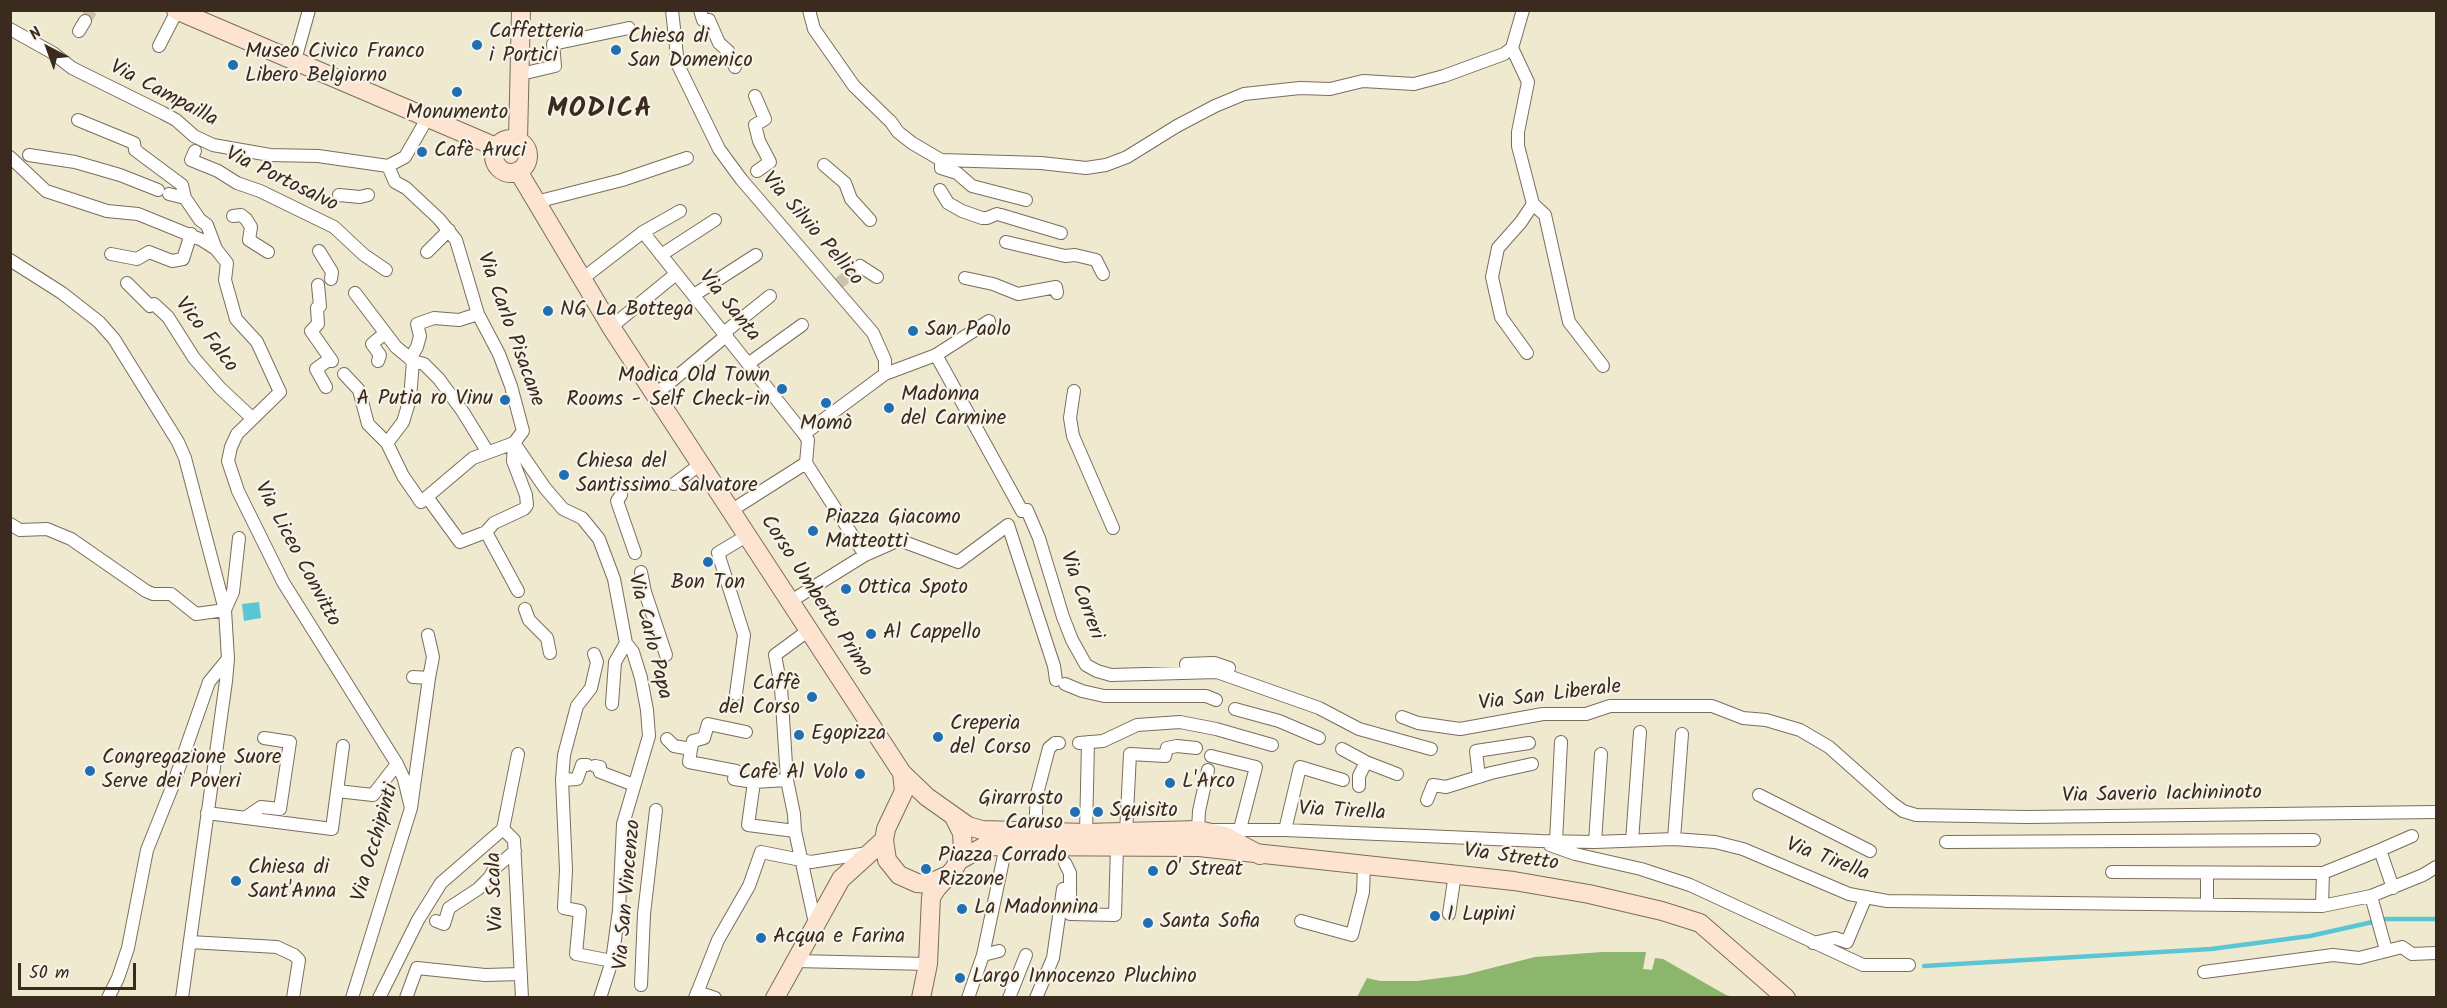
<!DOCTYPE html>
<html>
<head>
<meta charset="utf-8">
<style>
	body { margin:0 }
	#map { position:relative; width:2447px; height:1008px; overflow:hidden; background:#efe9cf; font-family:Kalam,sans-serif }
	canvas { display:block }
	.frame { position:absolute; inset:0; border:12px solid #3b2a1e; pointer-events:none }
	.north { position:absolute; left:18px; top:18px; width:60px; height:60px; -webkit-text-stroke:4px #f7f3e8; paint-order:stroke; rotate:319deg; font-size:16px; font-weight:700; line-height:24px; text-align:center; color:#3b2a1e }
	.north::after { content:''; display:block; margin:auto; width:21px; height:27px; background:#3b2a1e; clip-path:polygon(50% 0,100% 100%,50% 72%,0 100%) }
	.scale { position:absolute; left:18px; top:963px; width:118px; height:27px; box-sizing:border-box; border:3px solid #3b2a1e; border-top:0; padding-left:8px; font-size:18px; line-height:21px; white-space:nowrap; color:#3b2a1e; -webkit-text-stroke:4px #f7f3e8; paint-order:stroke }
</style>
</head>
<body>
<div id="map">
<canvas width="2447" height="1008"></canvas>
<div class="frame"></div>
<div class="north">N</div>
<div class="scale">50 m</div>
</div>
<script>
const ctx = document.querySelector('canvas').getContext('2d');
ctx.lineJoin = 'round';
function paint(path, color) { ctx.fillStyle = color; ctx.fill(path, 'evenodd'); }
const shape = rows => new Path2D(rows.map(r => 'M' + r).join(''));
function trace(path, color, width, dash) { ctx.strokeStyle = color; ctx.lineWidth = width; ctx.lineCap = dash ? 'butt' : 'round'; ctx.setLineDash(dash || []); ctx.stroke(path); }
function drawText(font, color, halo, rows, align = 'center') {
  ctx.font = font + ' Kalam,sans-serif'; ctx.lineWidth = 4.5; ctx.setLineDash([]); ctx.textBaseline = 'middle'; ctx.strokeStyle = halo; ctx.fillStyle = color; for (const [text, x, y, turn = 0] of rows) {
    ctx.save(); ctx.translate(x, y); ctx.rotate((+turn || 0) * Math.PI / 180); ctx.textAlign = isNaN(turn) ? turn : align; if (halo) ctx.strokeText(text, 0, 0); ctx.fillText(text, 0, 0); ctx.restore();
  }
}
const forest = shape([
	[1602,952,1646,952,1643,969,1652,970,1655,958,1663,959,1726,995,1734,997,1357,997,1367,978,1380,981,1417,981,1464,975,1535,957]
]);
const water = shape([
	[259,602,261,618,244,621,242,604]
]);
const stream = shape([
	[1924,966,2211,949,2310,936,2386,919,2436,919]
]);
const streetTunnel = shape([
	[85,21,92,10],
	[838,284,857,269]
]);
const street = shape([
	[672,10,678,65,719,149,741,179,873,333,885,360,885,374],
	[700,10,703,20,709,20,719,43,728,51,735,67],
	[809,10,814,29,854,86,891,122,898,132,912,143,941,160,1041,163,1086,168,1106,165,1127,157,1177,126,1215,106,1244,94,1300,88,1330,89,1363,81,1414,84,1444,76,1504,54,1512,48,1523,10],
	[10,29,53,53,72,68,163,113,176,120,194,136,213,145,270,155,318,156,388,166,405,157,428,117],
	[79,31,85,21],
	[159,46,177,11],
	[1512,48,1528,82,1518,132,1518,146,1533,204,1545,215,1569,322,1603,366],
	[295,60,309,10],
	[521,74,555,66,553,44,629,28],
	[755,96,765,119,755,125,759,141,770,162,757,171],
	[78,120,134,143,135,150,182,185,185,198,200,220,207,225,216,249,227,263,225,280,236,319,257,342,280,392,237,434,231,447,228,461,238,491,283,582,397,764,404,779,411,808],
	[195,151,191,160,218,171,237,183,260,191,334,227,364,255,386,270],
	[29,155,75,162,120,175,158,190],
	[10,157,46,191,107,211,138,214,202,240,216,249],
	[941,160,941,168,957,173,972,186,1026,200],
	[824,165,845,183,851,199,870,220],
	[388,166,395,182,406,188,439,219,456,240,478,314,499,354,511,386,523,431,514,443,545,488,563,509,582,518,599,539,614,579,626,643,633,652,641,678,647,710,649,736,623,824,619,910,612,961,600,998],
	[940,190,948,203,962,211,982,218,987,218,997,214],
	[169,194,185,198],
	[339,195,360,197,368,195],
	[536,202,622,180,687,158],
	[1001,215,1061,233],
	[233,216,241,215,246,219,251,227,249,240,268,252],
	[643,232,804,434],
	[1006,242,1065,256,1075,255,1096,260,1103,274],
	[319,251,332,272,331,279],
	[427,252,449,230],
	[111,254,137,259,149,252,172,261,183,259,191,234],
	[661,255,715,220],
	[10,260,62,293,99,322,114,339,178,442,185,458,225,610,228,659,226,681,182,998],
	[857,269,860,266,877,277],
	[965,278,993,284,1018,294,1056,287,1057,293],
	[582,279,643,232,680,211],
	[127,283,150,306,154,304,168,317,194,358,220,388,252,418],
	[318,285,320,306,317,308,318,324,311,331,332,361],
	[355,293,396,347,413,361,424,364,439,379,463,412,487,451],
	[694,295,756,255],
	[611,327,676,274],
	[725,332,770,296],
	[1527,353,1501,317,1492,277,1498,248,1521,222,1533,204],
	[936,355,1022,511,1027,510,1039,538,1063,617,1072,640,1086,665,1097,671,1111,675,1217,672,1319,708,1359,729,1431,749],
	[410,359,417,347,420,336,417,324,434,318,459,320,478,314],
	[378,361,380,355,372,344,385,333],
	[748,364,802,325],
	[344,374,359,390,368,424,387,443,403,476,421,502,473,458,514,443,513,461,526,495,527,505,524,509,494,523,486,532,518,591],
	[326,387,316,369,330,359],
	[1074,391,1070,418,1073,436,1113,528],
	[656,394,727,335],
	[387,443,403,422,410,399,413,361],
	[674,484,702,463],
	[621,495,617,501,635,553],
	[427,497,460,542,486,532],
	[732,510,806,463],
	[10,524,20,530,47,529,71,539,146,591,153,594,171,594,196,614,225,610],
	[865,555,899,540,958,562,1008,525,1054,666,1056,680],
	[641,572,645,592,666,655],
	[791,601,865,555,806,463,808,440,804,434,885,374,936,355,989,321],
	[525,609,529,620,547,638,550,653],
	[225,610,233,592,239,538],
	[809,630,775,655,781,687,787,780,794,814,795,831,815,923],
	[428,635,433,657,429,678],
	[594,654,597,662,591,688,577,706,564,755,562,780,566,870,564,908,580,911,576,954,612,961],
	[1186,664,1214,663,1229,668],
	[1065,684,1082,691,1104,696,1206,696,1216,700],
	[736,694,744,635,718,553,748,535],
	[612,704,615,662,626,643],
	[1235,709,1279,721,1319,738],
	[1402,717,1418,723,1460,729,1543,714,1586,714,1610,706,1712,706,1743,718,1766,720,1800,730,1829,747,1892,803,1903,811,1916,815,2027,817,2436,812],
	[667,739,674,746,691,749,689,762,736,771,734,779,754,782,787,780],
	[1079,743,1103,741,1137,725,1180,722,1216,729,1272,745],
	[691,749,693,741,704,738,708,724,746,732],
	[1342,749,1366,762,1397,774],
	[1211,756,1256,767,1240,829],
	[595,766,600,767,600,772,634,785],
	[1208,770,1199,811,1198,830,1285,830,1540,841,1595,842,1674,839,1715,842,1743,849,1849,894,1887,901,2322,906,2371,896,2423,875,2436,867],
	[1479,777,1476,751,1529,743],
	[562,780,577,779,582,765,587,765],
	[754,782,748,825,795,831],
	[1359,786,1359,776,1366,762],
	[337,791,373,795,397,764],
	[1759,795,1870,851],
	[1427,800,1433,785,1446,787,1491,773,1532,764],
	[207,813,332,829,343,746],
	[245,818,261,807,280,809,290,742,264,738],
	[503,829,514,840,522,998],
	[503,829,518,754],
	[1285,830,1300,767,1343,780],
	[1035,831,1037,794,1049,748,1055,743,1059,743],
	[1086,833,1088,742],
	[1126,833,1130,754,1165,756,1167,748,1177,746,1196,748],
	[1674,839,1682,734],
	[1632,841,1640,732],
	[1556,842,1561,742],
	[1595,842,1601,754],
	[1946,842,2314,840],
	[1550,845,1575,854,1641,869,1690,885,1863,965,1909,965],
	[1065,863,1070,873,1070,914,1115,915,1117,846],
	[2112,872,2323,873,2380,850],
	[2393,888,2380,850,2412,836],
	[2371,896,2386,950],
	[2207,904,2207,874],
	[2322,905,2323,873],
	[1449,914,1455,874],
	[436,921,444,924,449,908,478,889,489,878,495,868,515,851],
	[1301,921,1352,935,1363,892,1364,866],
	[190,942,277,947,294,955,299,960,293,998],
	[1813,943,1835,938,1847,942,1865,899],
	[983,955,999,951],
	[795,961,928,964],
	[2204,972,2333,955,2359,958,2402,947,2412,954,2436,953],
	[641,985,644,914,656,810],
	[697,992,715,998],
	[108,998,118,978,128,948,147,850,173,785,209,682,227,660],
	[352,998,411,808,429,678,413,677],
	[379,998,418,920,441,883,503,829],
	[406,998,417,968,485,975,521,974],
	[695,998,718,940,749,886,761,852,811,862,868,853],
	[968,998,983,955,1006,846],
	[1009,998,1026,955],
	[1036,998,1053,958,1063,889]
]);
const secondary = shape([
	[176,10,496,147],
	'494 156a17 17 0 1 1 34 0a17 17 0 1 1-34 0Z',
	[518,140,521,10],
	[518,171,611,327,902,773,927,797,968,826,982,830,1086,833,1198,830,1225,836,1260,855],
	[902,773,904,791,886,829,884,840,887,860,899,875,917,883,928,884,946,876],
	[960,860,983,847,996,846,1199,847,1514,881,1589,894,1662,911,1700,923,1786,998],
	[775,998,841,879,884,840],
	[921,998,928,964,931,897,937,888,954,869,963,852,962,833,954,817]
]);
const markers = [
	[477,45,6,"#1f6fb2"],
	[616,50,6,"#1f6fb2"],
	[233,65,6,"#1f6fb2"],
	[457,92,6,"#1f6fb2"],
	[422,152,6,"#1f6fb2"],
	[548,311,6,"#1f6fb2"],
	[913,331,6,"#1f6fb2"],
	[782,389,6,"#1f6fb2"],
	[505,400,6,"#1f6fb2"],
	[826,403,6,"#1f6fb2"],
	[889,408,6,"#1f6fb2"],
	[564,475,6,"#1f6fb2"],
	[813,531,6,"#1f6fb2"],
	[708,562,6,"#1f6fb2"],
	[846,589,6,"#1f6fb2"],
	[871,634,6,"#1f6fb2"],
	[812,697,6,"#1f6fb2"],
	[799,735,6,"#1f6fb2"],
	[938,737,6,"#1f6fb2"],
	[90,771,6,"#1f6fb2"],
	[860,774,6,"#1f6fb2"],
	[1170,783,6,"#1f6fb2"],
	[1075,812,6,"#1f6fb2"],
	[1098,812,6,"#1f6fb2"],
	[926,869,6,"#1f6fb2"],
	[1153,871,6,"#1f6fb2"],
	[236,881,6,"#1f6fb2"],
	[962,909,6,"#1f6fb2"],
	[1435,916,6,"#1f6fb2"],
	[1148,923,6,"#1f6fb2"],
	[761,938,6,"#1f6fb2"],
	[960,978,6,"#1f6fb2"]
];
const poiNames = [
	["Caffetteria",489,33],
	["i Portici",489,57],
	["Chiesa di",628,38],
	["San Domenico",628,62],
	["Museo Civico Franco",245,53],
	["Libero Belgiorno",245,77],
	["Monumento",457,114,"center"],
	["Cafè Aruci",434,152],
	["NG La Bottega",560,311],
	["San Paolo",925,331],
	["Modica Old Town",770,377,"right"],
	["Rooms - Self Check-in",770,401,"right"],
	["Madonna",901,396],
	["del Carmine",901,420],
	["A Putia ro Vinu",493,400,"right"],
	["Momò",826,425,"center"],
	["Chiesa del",576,463],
	["Santissimo Salvatore",576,487],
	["Piazza Giacomo",825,519],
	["Matteotti",825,543],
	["Bon Ton",708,584,"center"],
	["Ottica Spoto",858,589],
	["Al Cappello",883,634],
	["Caffè",800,685,"right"],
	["del Corso",800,709,"right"],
	["Creperia",950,725],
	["del Corso",950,749],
	["Egopizza",811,735],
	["Congregazione Suore",102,759],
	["Serve dei Poveri",102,783],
	["Cafè Al Volo",848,774,"right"],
	["L'Arco",1182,783],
	["Girarrosto",1063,800,"right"],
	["Caruso",1063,824,"right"],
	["Squisito",1110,812],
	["Piazza Corrado",938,857],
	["Rizzone",938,881],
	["Chiesa di",248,869],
	["Sant'Anna",248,893],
	["O' Streat",1165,871],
	["La Madonnina",974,909],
	["I Lupini",1447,916],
	["Santa Sofia",1160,923],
	["Acqua e Farina",773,938],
	["Largo Innocenzo Pluchino",972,978]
];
const streetNames = [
	["Via Campailla",163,95,28],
	["Via Portosalvo",281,181,26],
	["Via Silvio Pellico",811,230,49],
	["Via Santa",728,307,51],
	["Via Carlo Pisacane",509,330,70],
	["Vico Falco",205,336,52],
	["Via Liceo Convitto",296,555,62],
	["Via Correri",1080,596,70],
	["Corso Umberto Primo",815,597,57],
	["Via Carlo Papa",648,637,76],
	["Via San Liberale",1550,697,-7],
	["Via Saverio Iachininoto",2162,796,-1],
	["Via Tirella",1342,813,3],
	["Via Occhipinti",377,843,-74],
	["Via Stretto",1511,859,8],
	["Via Tirella",1827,861,21],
	["Via Scala",497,892,-92],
	["Via San Vincenzo",629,895,-85]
];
const districtNames = [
	["MODICA",600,111]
];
paint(forest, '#8cb66c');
paint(water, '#5ac6d3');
trace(stream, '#5ac6d3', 4.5);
trace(streetTunnel, '#cbc3ac', 12, [12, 6]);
trace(street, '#7a6d5c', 14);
trace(secondary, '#7a6d5c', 20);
trace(street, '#fff', 12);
trace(secondary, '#fde4d0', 18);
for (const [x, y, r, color] of markers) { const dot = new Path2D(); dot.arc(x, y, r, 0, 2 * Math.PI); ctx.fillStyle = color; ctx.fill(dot); trace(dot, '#f7f3e8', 2); }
drawText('21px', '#3b2a1e', '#f7f3e8', poiNames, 'left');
drawText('21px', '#3b2a1e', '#f7f3e8', streetNames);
ctx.letterSpacing = '1.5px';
drawText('bold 27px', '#3b2a1e', '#f7f3e8', districtNames);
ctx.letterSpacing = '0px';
</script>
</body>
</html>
